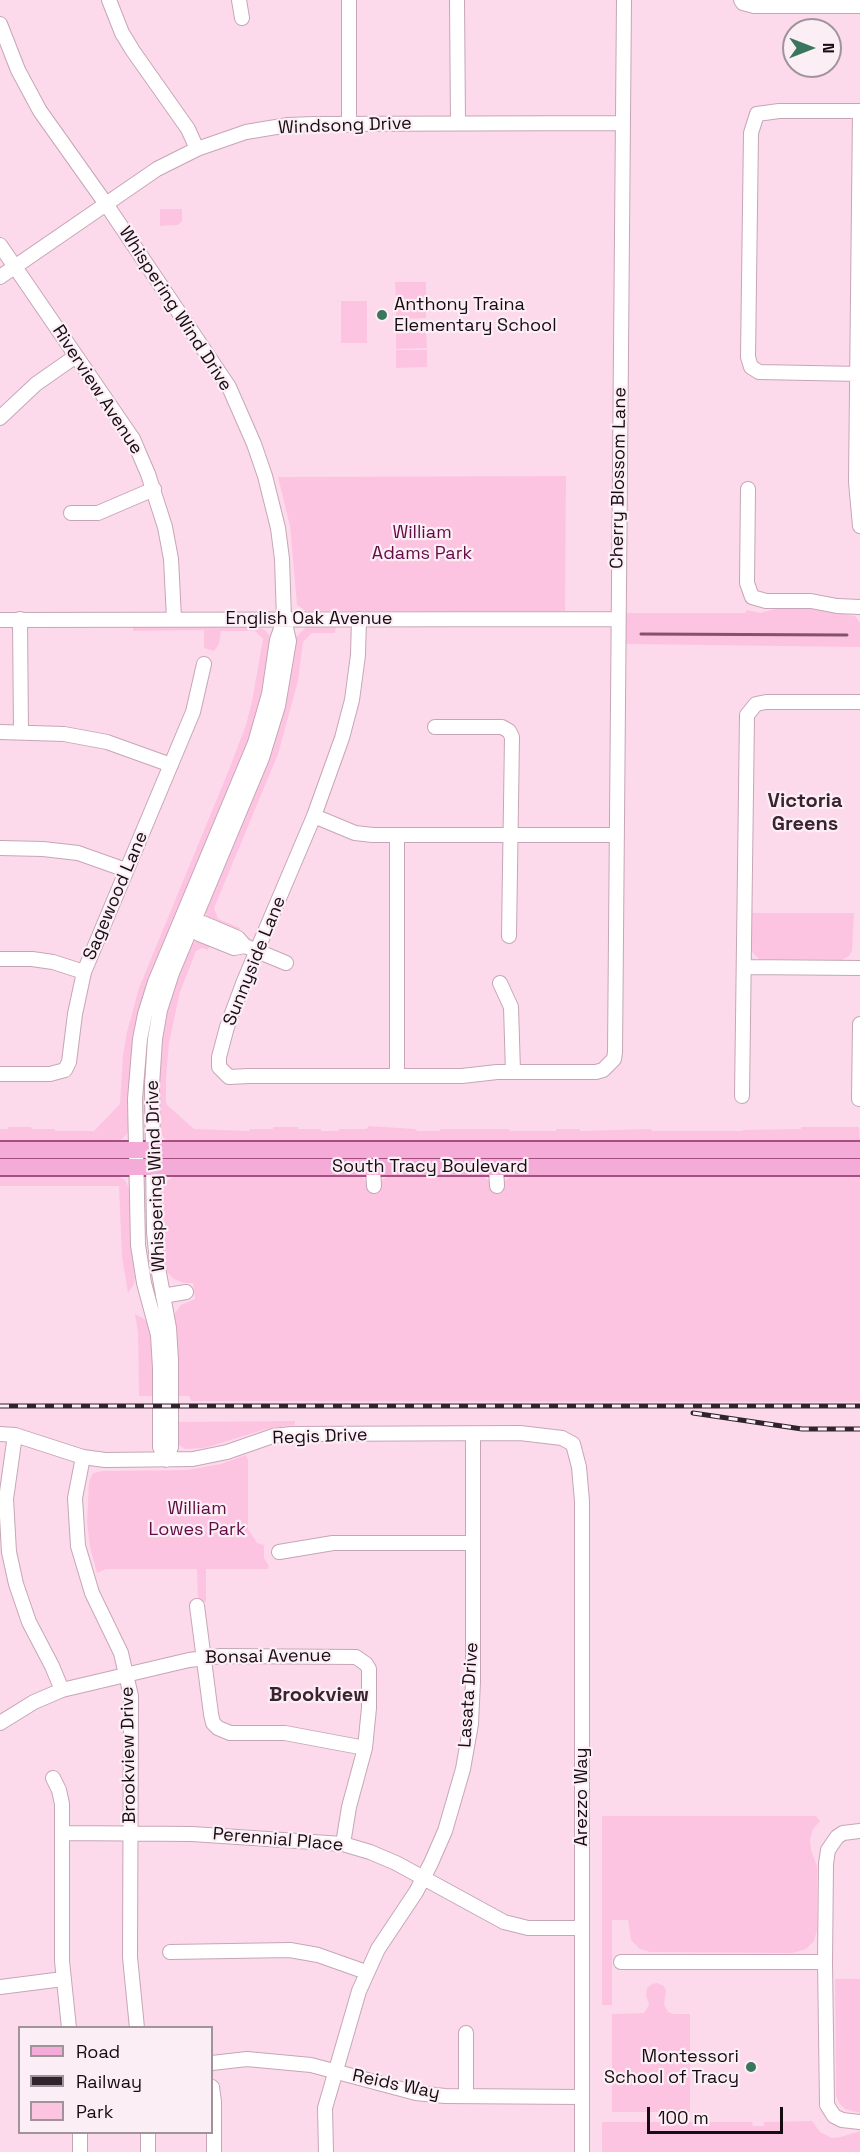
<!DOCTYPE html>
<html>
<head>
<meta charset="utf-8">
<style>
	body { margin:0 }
	#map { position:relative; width:860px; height:2152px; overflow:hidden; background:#fcdaeb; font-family:"Space Grotesk",sans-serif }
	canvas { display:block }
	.legend { position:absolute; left:18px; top:2026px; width:195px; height:108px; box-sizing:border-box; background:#fceef5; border:2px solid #a0949a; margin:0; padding:8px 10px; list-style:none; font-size:18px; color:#170c12 }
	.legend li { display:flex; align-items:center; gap:12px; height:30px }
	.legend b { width:30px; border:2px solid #a0949a }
	.north { position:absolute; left:782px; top:18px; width:60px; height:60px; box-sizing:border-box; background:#fceef5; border:2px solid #a0949a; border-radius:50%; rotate:90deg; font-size:16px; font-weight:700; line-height:24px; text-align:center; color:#170c12 }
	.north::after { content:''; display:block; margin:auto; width:21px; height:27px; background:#3a755e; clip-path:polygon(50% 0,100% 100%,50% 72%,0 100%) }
	.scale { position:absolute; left:647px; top:2107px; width:136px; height:27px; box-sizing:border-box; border:3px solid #170c12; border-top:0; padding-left:8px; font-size:18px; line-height:21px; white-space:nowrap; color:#170c12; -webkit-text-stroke:4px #fceef5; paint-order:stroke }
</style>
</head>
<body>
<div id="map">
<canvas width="860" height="2152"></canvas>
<ul class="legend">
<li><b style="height:8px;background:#f5abd7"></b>Road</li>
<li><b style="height:8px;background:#31232b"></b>Railway</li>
<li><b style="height:16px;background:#fdc4e2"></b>Park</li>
</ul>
<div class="north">N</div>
<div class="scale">100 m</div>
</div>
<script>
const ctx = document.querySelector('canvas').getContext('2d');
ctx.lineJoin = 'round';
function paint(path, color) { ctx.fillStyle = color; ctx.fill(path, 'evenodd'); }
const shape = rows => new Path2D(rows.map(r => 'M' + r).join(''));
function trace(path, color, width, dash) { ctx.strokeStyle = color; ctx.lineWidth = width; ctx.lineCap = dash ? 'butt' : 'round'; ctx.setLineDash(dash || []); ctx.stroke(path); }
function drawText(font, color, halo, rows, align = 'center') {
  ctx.font = font + ' "Space Grotesk",sans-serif'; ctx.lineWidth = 4.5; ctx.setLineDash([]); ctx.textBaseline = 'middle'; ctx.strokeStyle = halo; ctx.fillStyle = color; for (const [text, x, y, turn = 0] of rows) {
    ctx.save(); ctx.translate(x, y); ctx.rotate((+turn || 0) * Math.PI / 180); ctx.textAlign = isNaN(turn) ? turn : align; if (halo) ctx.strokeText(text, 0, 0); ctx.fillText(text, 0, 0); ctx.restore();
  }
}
const green = shape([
	[160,209,182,209,182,221,178,225,160,226],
	[395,282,426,282,426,299,396,299],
	[341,301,367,301,367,343,341,343],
	[396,301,426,301,426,318,396,319],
	[396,331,426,331,427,348,396,349],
	[396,350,427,350,427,367,396,368],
	[566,476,565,611,306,611,297,605,290,526,278,477],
	[779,608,809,608,855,616,860,623,860,647,626,644,626,613,745,613,747,610,760,613],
	[133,626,254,626,265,630,269,635,270,641,263,689,249,741,135,1035,130,1074,129,1127,127,1134,122,1139,112,1142,0,1142,0,1129,7,1129,8,1127,31,1127,32,1129,55,1129,55,1131,94,1131,120,1104,123,1055,127,1032,139,988,228,772,246,725,252,701,263,639,255,631,221,631,219,644,214,651,204,648,204,630,133,631],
	[336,626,335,633,312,633,303,642,298,681,278,754,214,908,218,919,240,928,238,933,207,918,205,908,272,749,287,695,295,638,306,627],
	[752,913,854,913,852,951,849,956,842,960,759,959,753,953,751,948],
	[200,940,211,943,208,950,202,948,196,951,180,992,169,1043,166,1078,166,1104,194,1129,249,1131,250,1129,273,1129,273,1127,298,1127,298,1129,321,1129,321,1131,339,1131,339,1129,367,1129,368,1126,416,1129,417,1131,440,1131,440,1129,509,1129,510,1131,556,1131,556,1129,580,1129,580,1131,651,1129,652,1131,742,1131,743,1130,801,1129,801,1127,859,1127,860,1142,169,1141,164,1138,158,1130,158,1087,162,1035,166,1012,180,967,192,943],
	[171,967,146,1128,145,1128,143,1125,143,1034],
	[0,1175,115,1175,125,1180,130,1190,130,1236,135,1277,134,1284,128,1293,122,1257,119,1186,0,1186],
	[177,1175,356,1175,364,1178,368,1187,379,1189,383,1179,392,1175,480,1175,488,1180,492,1189,514,1175,860,1175,860,1402,191,1401,189,1396,175,1396,173,1316,181,1305,195,1299,193,1283,184,1283,174,1279,168,1273,164,1264,162,1235,161,1191,165,1182],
	[135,1314,148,1321,151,1326,155,1396,139,1396,138,1332],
	[295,1421,295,1425,266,1429,205,1448,185,1449,177,1444,175,1422],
	[246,1455,248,1460,248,1529,257,1543,264,1545,264,1558,269,1566,267,1569,206,1569,206,1602,198,1602,197,1569,106,1569,97,1573,90,1547,87,1523,89,1482,93,1473,102,1471,187,1470,221,1464],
	[602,1816,816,1816,820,1821,813,1829,810,1840,811,1850,817,1866,817,1930,814,1941,806,1949,793,1953,650,1952,640,1949,631,1940,628,1920,612,1920,612,2005,602,2005],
	[835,1979,860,1979,860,2113,845,2109,839,2103,836,2096],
	[657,1983,664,1986,666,1990,664,2004,668,2012,673,2014,690,2014,690,2112,612,2112,612,2014,644,2013,649,2005,646,1995,647,1988,652,1984],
	[812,2121,820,2132,832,2138,841,2137,860,2131,860,2152,602,2152,602,2122,752,2122,753,2126,764,2126,764,2122]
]);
const stream = shape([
	[641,634,847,635]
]);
const minor = shape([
	[109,0,122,33,133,51,188,129,197,149],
	[239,0,242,18],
	[349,0,349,125],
	[457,0,458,123],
	[741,0,743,3,754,6,860,6],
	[0,24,18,70,40,111,106,204,229,387,254,444,265,476,278,528,282,559,284,619,289,641,278,706,262,758,172,973,160,1010,155,1039,152,1085,154,1232,157,1262,169,1328,171,1360,171,1447,166,1460],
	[860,111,779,111,757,114,751,133,748,357,751,367,759,372,860,374],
	[860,111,856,482,860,526],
	[0,245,133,439,148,474,165,527,171,559,174,618],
	[0,277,157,169,197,149,246,132,288,125,314,124,623,123],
	[0,418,36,384,76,356],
	[748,489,747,583,752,597,766,601,811,601,837,606,860,607],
	[71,513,98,513,154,489],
	[20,619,21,732],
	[359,619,358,655,352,700,342,738,314,816,244,981,227,1027,219,1057,219,1067,229,1077,249,1076,462,1076,497,1072,596,1072,603,1070,614,1059,615,1052,624,0],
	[0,620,618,619],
	[435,727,502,727,509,731,512,737,509,936],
	[0,732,64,734,107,742,171,765],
	[314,816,355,833,373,835,617,835],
	[397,835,397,1076],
	[0,848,43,849,78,853,126,870],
	[185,921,192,924,203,923,238,938,245,946,286,963],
	[192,924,199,934,234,948,245,946],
	[0,959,32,959,53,962,84,972],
	[744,967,860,968],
	[500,983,511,1007,513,1072],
	[0,1074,50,1074,65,1070,69,1062,75,1014,84,972,193,712,204,664],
	[742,1096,747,715,756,704,766,702,860,702],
	[859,1099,860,1024],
	[373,1167,374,1186],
	[496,1167,497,1186],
	[163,1296,186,1292],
	[0,1434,15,1435,83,1457,105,1460,193,1459,227,1452,273,1436,292,1434,520,1433,562,1438,573,1444,579,1467,582,1501,582,2152],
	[15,1435,6,1499,9,1552,16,1584,29,1622,52,1666,62,1690],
	[83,1457,75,1498,78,1546,92,1593,121,1653,131,1696,130,1957,137,2028],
	[166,1460,160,1447,160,1368,158,1335,144,1283,138,1245,135,1099,140,1039,145,1014,155,982,255,743,269,694,277,640,284,620],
	[279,1552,333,1543,473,1543],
	[197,1606,211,1714,213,1723,218,1728,230,1733,285,1733,365,1748],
	[0,1723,34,1702,62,1690,189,1660,221,1656,356,1657,366,1664,369,1669,369,1708,365,1748,349,1807,343,1844],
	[53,1778,59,1790,62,1804,62,1961,69,2028],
	[860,1831,843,1833,837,1837,828,1850,826,1864,825,1962,827,2105,834,2116,842,2120,860,2122],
	[62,1833,192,1834,343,1844,370,1852,396,1863,504,1922,528,1928,582,1928],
	[170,1952,290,1950,318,1955,366,1972],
	[621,1962,825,1962],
	[0,1987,63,1979],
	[212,2063,247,2059,311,2065,416,2093,445,2096,582,2097],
	[212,2087,214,2102,214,2152],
	[466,2096,466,2033],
	[80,2132,80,2152],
	[148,2132,148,2152],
	[326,2152,325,2108,359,1991,378,1949,416,1892,431,1863,445,1831,463,1769,471,1724,473,1681,473,1434]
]);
const major = shape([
	[0,1150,860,1150],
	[0,1167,860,1167]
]);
const rail = shape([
	[0,1406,860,1406],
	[693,1413,802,1429,860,1429]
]);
const markers = [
	[382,315,6,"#3a755e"],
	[751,2067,6,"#3a755e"]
];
const streetNames = [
	["Windsong Drive",345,126,-2],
	["Whispering Wind Drive",175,309,57],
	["Riverview Avenue",97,390,57],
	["Cherry Blossom Lane",619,478,-89],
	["English Oak Avenue",309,619],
	["Sagewood Lane",116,896,-67],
	["Sunnyside Lane",255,961,-68],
	["South Tracy Boulevard",430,1167],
	["Whispering Wind Drive",156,1176,-92],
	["Regis Drive",320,1437,-2],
	["Bonsai Avenue",268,1657,-1],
	["Lasata Drive",469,1695,-86],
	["Brookview Drive",129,1755,-91],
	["Arezzo Way",582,1797,-90],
	["Perennial Place",278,1840,5],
	["Reids Way",396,2085,12]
];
const poiNames = [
	["Anthony Traina",394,305],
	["Elementary School",394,326],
	["Montessori",739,2057,"right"],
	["School of Tracy",739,2078,"right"]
];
const parkNames = [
	["William",422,533],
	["Adams Park",422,554],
	["William",197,1509],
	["Lowes Park",197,1530]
];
const neighbourhoodNames = [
	["Victoria",805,802],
	["Greens",805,825],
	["Brookview",319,1696]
];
paint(green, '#fdc4e2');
trace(stream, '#84516e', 3);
trace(minor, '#c6a6b6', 16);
trace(major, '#a34f80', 20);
trace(minor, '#fff', 14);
trace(major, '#f5abd7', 16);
trace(rail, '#31232b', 5);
trace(rail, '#fceef5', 3, [9]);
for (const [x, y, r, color] of markers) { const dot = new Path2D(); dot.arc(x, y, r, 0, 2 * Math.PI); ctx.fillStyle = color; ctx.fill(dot); trace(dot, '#fceef5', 2); }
drawText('18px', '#170c12', '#fceef5', streetNames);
drawText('18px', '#170c12', '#fceef5', poiNames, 'left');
drawText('18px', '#620b45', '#fceef5', parkNames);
drawText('bold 20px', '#3b2230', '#fceef5', neighbourhoodNames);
</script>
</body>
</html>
